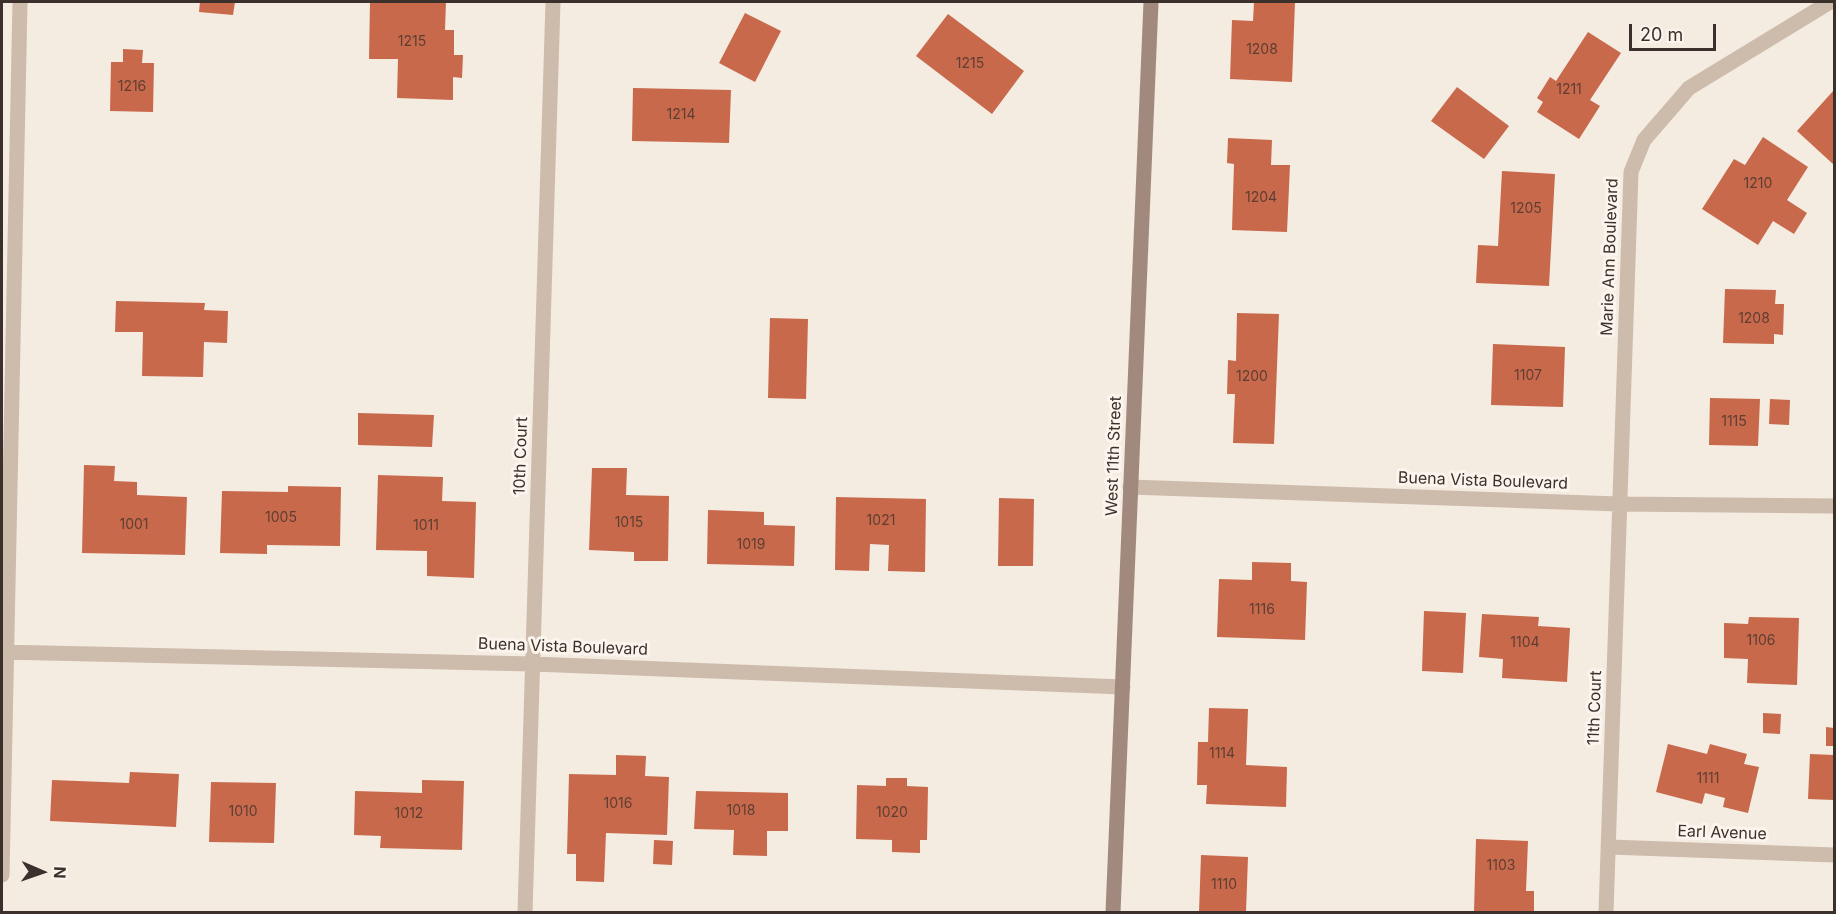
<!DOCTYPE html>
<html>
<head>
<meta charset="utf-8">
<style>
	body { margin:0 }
	#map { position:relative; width:1836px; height:914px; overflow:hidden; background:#f4ebe1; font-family:Inter,sans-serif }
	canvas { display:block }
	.frame { position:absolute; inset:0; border:3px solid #3b302b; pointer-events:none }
	.north { position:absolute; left:12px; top:842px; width:60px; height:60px; -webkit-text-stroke:4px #fbf5ee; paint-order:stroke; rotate:92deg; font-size:16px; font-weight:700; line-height:24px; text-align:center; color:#3b302b }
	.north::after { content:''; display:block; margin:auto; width:21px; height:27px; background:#3b302b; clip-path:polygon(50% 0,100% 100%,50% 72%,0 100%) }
	.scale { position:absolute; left:1629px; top:24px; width:87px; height:27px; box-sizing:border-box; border:3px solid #3b302b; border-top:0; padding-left:8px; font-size:18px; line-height:21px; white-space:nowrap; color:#3b302b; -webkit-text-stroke:4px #fbf5ee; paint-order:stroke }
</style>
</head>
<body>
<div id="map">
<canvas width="1836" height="914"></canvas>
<div class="frame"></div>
<div class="north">N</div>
<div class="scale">20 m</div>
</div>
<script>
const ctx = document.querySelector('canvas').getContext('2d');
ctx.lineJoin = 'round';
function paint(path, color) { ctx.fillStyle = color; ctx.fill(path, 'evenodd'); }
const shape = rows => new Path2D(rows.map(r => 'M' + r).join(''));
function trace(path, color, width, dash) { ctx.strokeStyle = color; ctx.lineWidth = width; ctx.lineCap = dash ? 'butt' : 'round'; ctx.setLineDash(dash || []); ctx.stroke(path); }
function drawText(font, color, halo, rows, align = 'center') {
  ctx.font = font + ' Inter,sans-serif'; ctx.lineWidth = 6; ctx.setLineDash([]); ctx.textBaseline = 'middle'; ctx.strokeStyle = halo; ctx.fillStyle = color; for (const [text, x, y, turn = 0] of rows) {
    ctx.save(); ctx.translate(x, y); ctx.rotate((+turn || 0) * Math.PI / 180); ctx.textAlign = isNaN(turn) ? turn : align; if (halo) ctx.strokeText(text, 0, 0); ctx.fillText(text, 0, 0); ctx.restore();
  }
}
const building = shape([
	[200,2,235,2,233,15,199,12],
	[370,2,446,2,445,30,454,30,454,55,463,55,462,78,453,77,453,100,397,98,398,59,369,59],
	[1254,2,1295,2,1292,82,1230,79,1232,20,1253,21],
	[745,13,781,31,755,82,719,63],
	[948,14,1024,71,992,114,916,56],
	[1588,32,1621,53,1590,100,1600,106,1579,139,1537,112,1543,102,1537,98,1550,77,1556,81],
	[123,49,143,50,142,63,154,63,153,112,110,111,111,62,123,62],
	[1457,87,1509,126,1484,159,1431,121],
	[633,88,731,90,729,143,632,141],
	[1834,90,1834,165,1797,131],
	[1763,137,1808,167,1787,200,1807,213,1794,234,1773,221,1758,245,1702,209,1734,159,1745,165],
	[1228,138,1272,140,1271,165,1290,165,1287,232,1232,230,1234,164,1227,163],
	[1502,171,1555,174,1549,286,1476,283,1478,245,1498,246],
	[1725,289,1776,290,1775,304,1784,304,1783,335,1774,334,1774,344,1723,343],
	[116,301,205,303,204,310,228,311,227,343,204,342,203,377,142,376,143,332,115,332],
	[1237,313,1279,314,1274,444,1233,443,1235,394,1227,394,1228,360,1236,361],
	[770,318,808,319,806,399,768,398],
	[1493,344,1565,347,1563,407,1491,405],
	[1710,398,1760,399,1758,446,1709,445],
	[1770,399,1790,400,1789,425,1769,424],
	[358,413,434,415,432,447,358,445],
	[84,465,115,466,114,481,137,482,137,495,187,497,185,555,82,553],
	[592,468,627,468,626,495,669,496,668,561,634,561,634,552,589,550],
	[378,475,443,477,442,501,476,502,474,578,427,576,427,551,376,550],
	[288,486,341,487,340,546,267,545,267,554,220,553,222,491,288,492],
	[836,497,926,499,925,572,888,571,889,545,870,544,869,571,835,570],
	[999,498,1034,499,1033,566,998,566],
	[708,510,764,512,764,525,795,526,794,566,707,564],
	[1252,562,1291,563,1291,581,1307,582,1305,640,1217,637,1219,579,1252,580],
	[1424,611,1466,613,1463,673,1422,671],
	[1482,614,1539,617,1538,626,1570,628,1567,682,1502,678,1503,659,1479,657],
	[1749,617,1799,618,1797,685,1747,683,1748,659,1724,658,1724,623,1748,624],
	[1209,708,1248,709,1246,765,1287,767,1286,807,1206,804,1207,785,1197,785,1198,742,1208,742],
	[1763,713,1781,714,1780,734,1763,733],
	[1826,727,1834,728,1834,746,1826,746],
	[1668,744,1707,754,1710,744,1747,754,1744,764,1759,767,1748,813,1723,807,1725,798,1705,793,1702,804,1656,792],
	[1810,754,1834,755,1834,800,1808,799],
	[616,755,646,756,645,776,669,777,667,835,606,833,604,882,576,881,576,854,567,854,569,774,616,775],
	[130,772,179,774,176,827,50,821,52,780,129,783],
	[886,778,907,778,907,786,928,787,927,840,920,840,920,853,892,852,892,840,856,839,857,785,886,786],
	[422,780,464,781,462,850,380,848,381,836,354,835,355,791,422,793],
	[211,782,276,783,274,843,209,842],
	[696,791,788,793,788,831,767,831,767,856,733,855,734,830,694,829],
	[1476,839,1528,841,1526,891,1534,891,1534,912,1474,912],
	[654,840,673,841,672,865,653,864],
	[1201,855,1248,857,1246,912,1199,912]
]);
const minor = shape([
	[1130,487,1619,504,1834,506],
	[2,652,533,664,1123,687],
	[1609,847,1834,855],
	[2,875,20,2],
	[525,912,553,2],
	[1606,912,1631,172,1644,140,1689,88,1830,2]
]);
const secondary = shape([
	[1113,912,1151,2]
]);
const numberNames = [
	["1215",412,42],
	["1208",1262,50],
	["1215",970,64],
	["1216",132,87],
	["1211",1569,90],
	["1214",681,115],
	["1210",1758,184],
	["1204",1261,198],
	["1205",1526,209],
	["1208",1754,319],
	["1107",1528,376],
	["1200",1252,377],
	["1115",1734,422],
	["1005",281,518],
	["1021",881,521],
	["1015",629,523],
	["1001",134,525],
	["1011",426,526],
	["1019",751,545],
	["1116",1262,610],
	["1106",1761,641],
	["1104",1525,643],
	["1114",1222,754],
	["1111",1708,779],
	["1016",618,804],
	["1018",741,811],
	["1010",243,812],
	["1020",892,813],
	["1012",409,814],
	["1103",1501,866],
	["1110",1224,885]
];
const streetNames = [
	["Marie Ann Boulevard",1610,257,-88],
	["10th Court",521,456,-88],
	["West 11th Street",1114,456,-88],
	["Buena Vista Boulevard",1483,481,2],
	["Buena Vista Boulevard",563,647,2],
	["11th Court",1595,708,-88],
	["Earl Avenue",1722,833,2]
];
paint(building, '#c8694b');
trace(minor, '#cdbbac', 15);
trace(secondary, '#a18a7d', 15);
drawText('14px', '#5e3e33', null, numberNames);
drawText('16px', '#3b302b', '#fbf5ee', streetNames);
</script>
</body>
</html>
